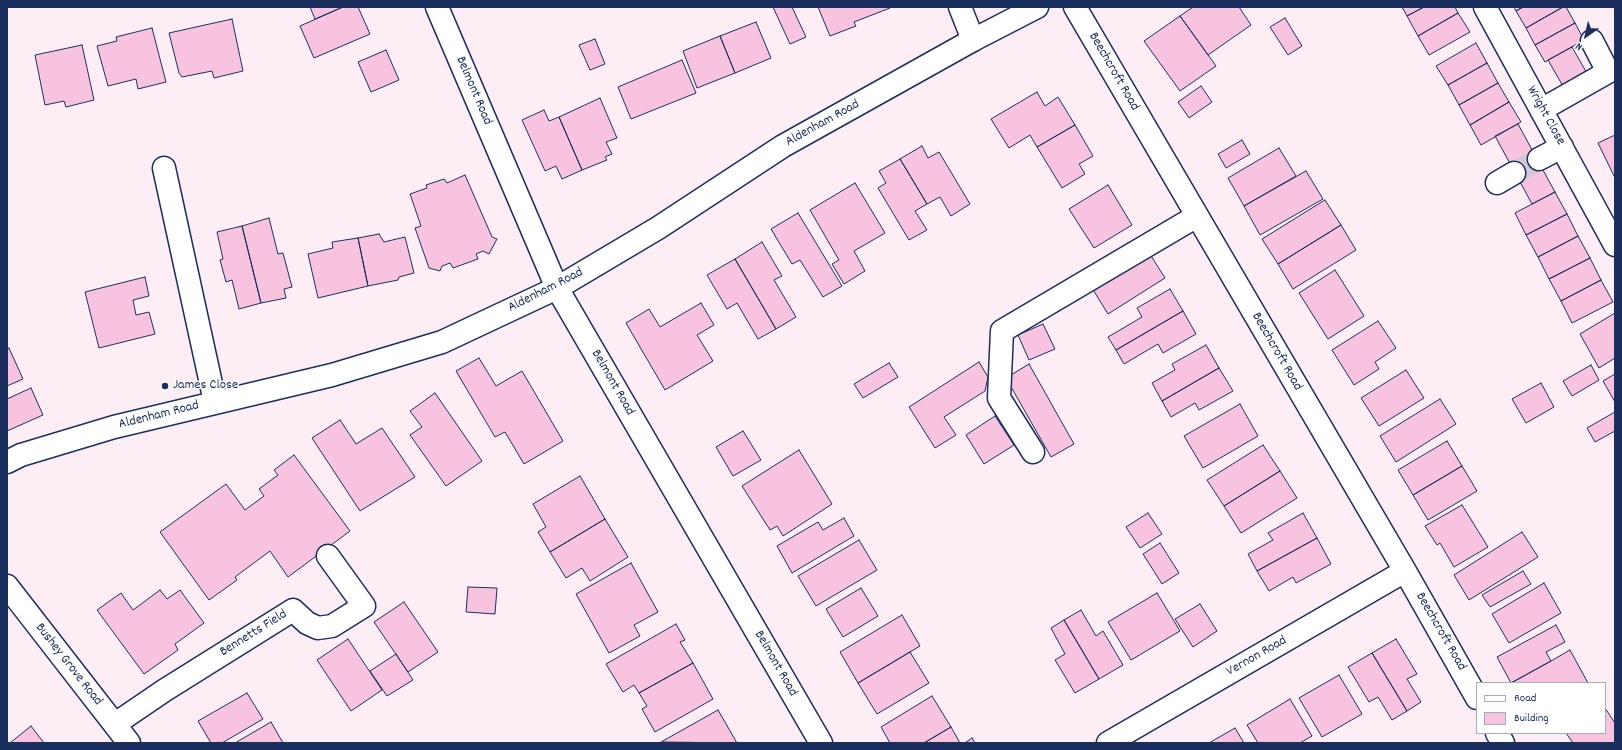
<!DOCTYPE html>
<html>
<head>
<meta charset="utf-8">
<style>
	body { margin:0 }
	#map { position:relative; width:1622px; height:750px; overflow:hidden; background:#fdedf5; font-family:Dekko,sans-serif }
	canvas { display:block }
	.frame { position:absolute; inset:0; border:8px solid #1b2f5e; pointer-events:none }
	.legend { position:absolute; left:1476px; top:682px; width:130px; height:52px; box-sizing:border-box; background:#fff; border:1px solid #a4acbf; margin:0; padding:5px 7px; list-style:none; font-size:12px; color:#1b2f5e }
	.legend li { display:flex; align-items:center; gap:8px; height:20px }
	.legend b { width:20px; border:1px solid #a4acbf }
	.north { position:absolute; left:1566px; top:16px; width:40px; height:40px; -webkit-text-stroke:3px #fff; paint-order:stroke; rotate:214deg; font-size:11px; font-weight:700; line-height:16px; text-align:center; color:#1b2f5e }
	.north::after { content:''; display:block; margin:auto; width:14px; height:18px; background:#1b2f5e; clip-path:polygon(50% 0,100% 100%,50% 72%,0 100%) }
</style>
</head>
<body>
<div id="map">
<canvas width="1622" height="750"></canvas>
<div class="frame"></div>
<ul class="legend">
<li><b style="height:5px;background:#fff"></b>Road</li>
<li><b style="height:11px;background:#f8c3df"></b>Building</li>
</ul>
<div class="north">N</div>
</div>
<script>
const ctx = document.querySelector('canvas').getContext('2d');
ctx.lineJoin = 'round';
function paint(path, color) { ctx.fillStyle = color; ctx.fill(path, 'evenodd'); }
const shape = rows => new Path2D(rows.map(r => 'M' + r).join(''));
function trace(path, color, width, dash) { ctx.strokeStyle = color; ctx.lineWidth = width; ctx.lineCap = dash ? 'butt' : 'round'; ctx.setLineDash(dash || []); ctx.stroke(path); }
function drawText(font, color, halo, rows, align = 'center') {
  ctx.font = font + ' Dekko,sans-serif'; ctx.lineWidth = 3; ctx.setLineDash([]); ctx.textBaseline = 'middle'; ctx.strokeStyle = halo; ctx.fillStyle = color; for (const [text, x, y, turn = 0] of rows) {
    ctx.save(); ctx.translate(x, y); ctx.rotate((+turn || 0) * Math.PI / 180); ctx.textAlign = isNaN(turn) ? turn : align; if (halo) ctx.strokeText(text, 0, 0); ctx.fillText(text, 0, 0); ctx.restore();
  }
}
const building = shape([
	[310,7,343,7,315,19,310,7],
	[343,7,358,7,370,34,314,58,300,26,343,7],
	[773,7,792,7,806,37,790,44,773,7],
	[818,7,889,7,890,8,854,22,856,26,830,36,818,7],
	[1193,7,1239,7,1251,25,1208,55,1180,16,1193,7],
	[1402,7,1424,7,1407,16,1402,7],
	[1424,7,1455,7,1458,13,1418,36,1407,16,1424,7],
	[1514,7,1523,7,1516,11,1514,7],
	[1523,7,1563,7,1526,28,1516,11,1523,7],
	[1563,7,1566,7,1575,23,1535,45,1526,28,1563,7],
	[1458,13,1470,32,1429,55,1418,36,1458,13],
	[1180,16,1216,66,1180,91,1144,41,1180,16],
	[1285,18,1302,46,1288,55,1270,27,1285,18],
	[232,19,243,71,214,78,212,71,182,77,179,73,169,33,232,19],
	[756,22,771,58,735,73,720,36,756,22],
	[1575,23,1584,40,1545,62,1535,45,1575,23],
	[152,28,166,82,138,89,136,79,108,86,97,46,117,41,116,37,152,28],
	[720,36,735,73,697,88,683,51,720,36],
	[595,39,605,64,590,70,579,45,595,39],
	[1476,43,1487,63,1448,85,1436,66,1476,43],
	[82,45,94,100,66,107,64,101,45,105,35,55,82,45],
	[1572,47,1596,89,1572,102,1548,60,1572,47],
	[386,50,399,80,371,92,358,62,386,50],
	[682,60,696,93,631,119,618,87,682,60],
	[1487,63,1498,83,1459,105,1448,85,1487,63],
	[1498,83,1509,102,1470,125,1459,105,1498,83],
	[1201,86,1212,102,1189,118,1178,102,1201,86],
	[1037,92,1045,106,1058,97,1075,125,1037,147,1030,135,1009,148,991,119,1037,92],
	[600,98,617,138,606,142,612,154,605,157,607,160,582,170,559,117,600,98],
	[1509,102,1521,122,1481,145,1470,125,1509,102],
	[544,110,549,121,559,117,582,170,562,179,556,166,545,171,522,120,544,110],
	[1518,124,1555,192,1532,204,1495,136,1518,124],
	[1075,125,1093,156,1079,164,1085,174,1062,188,1037,147,1075,125],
	[1615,135,1615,178,1598,143,1615,135],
	[1242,140,1250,154,1226,168,1218,154,1242,140],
	[922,146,928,158,939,152,970,204,951,216,940,197,927,204,900,159,922,146],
	[1279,148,1296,176,1244,206,1228,178,1279,148],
	[900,159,927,204,915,211,927,230,909,240,878,188,886,183,879,171,900,159],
	[1306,171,1323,199,1260,235,1244,206,1306,171],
	[465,175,492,237,497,239,489,254,483,251,476,254,478,259,453,268,450,263,442,266,440,271,429,268,415,228,421,226,410,194,427,188,426,185,444,179,447,183,465,175],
	[855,183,885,233,854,251,865,271,844,284,832,264,839,260,810,210,855,183],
	[1108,185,1132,225,1094,248,1069,209,1108,185],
	[1555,192,1567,214,1526,235,1515,213,1555,192],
	[1325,200,1341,225,1278,264,1262,239,1325,200],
	[798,213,842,286,823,297,800,260,792,264,771,229,798,213],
	[1567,214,1578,236,1538,257,1526,235,1567,214],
	[269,218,278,254,283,253,292,287,284,289,286,298,261,303,242,226,269,218],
	[1341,225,1356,250,1293,289,1278,264,1341,225],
	[242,226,261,303,239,309,232,280,226,282,220,260,223,259,217,232,242,226],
	[379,234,384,242,405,237,414,273,399,277,398,280,368,286,358,238,379,234],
	[1578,236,1590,258,1549,279,1538,257,1578,236],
	[358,238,368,286,318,298,308,254,333,248,332,242,358,238],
	[762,242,782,276,774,280,796,317,776,329,735,259,762,242],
	[1148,251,1165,278,1108,314,1092,288,1148,251],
	[1590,258,1601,280,1561,301,1549,279,1590,258],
	[735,259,776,329,758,339,737,303,727,309,707,275,735,259],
	[1335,270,1364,316,1328,339,1299,293,1335,270],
	[145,277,149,296,133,300,136,315,149,312,155,334,99,348,85,292,145,277],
	[1601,280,1613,302,1572,323,1561,301,1601,280],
	[1170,289,1183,311,1116,350,1108,337,1142,317,1137,308,1170,289],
	[701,303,714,325,697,335,713,361,665,390,626,323,649,309,660,327,701,303],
	[1183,311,1196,334,1163,353,1158,344,1124,364,1116,350,1183,311],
	[1615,313,1615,358,1599,368,1580,334,1615,313],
	[1378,321,1396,348,1375,362,1379,369,1354,385,1332,350,1378,321],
	[1043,324,1055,349,1029,360,1018,335,1043,324],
	[1206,345,1219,368,1162,401,1152,383,1175,370,1172,364,1206,345],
	[9,348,23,379,7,386,7,349,9,348],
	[479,358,496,386,522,371,563,441,524,464,505,432,495,437,456,371,479,358],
	[979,362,988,377,985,391,944,417,956,435,935,448,909,407,979,362],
	[889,363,898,377,863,398,854,384,889,363],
	[1029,364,1074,444,1051,457,1006,378,1029,364],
	[1591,365,1599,380,1572,396,1563,381,1591,365],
	[1219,368,1233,391,1199,410,1195,403,1171,417,1162,401,1219,368],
	[1406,370,1424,398,1379,426,1361,398,1406,370],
	[1615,374,1615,402,1603,381,1615,374],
	[1541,383,1554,407,1526,423,1512,399,1541,383],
	[31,388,43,415,7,431,7,399,31,388],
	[435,393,482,461,446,486,410,435,422,427,410,411,435,393],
	[1440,399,1456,424,1396,462,1380,436,1440,399],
	[1240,404,1258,436,1203,468,1184,436,1240,404],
	[1615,412,1615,431,1595,442,1587,428,1615,412],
	[995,416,1014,445,984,464,966,435,995,416],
	[340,420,356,444,382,428,415,477,360,511,312,438,340,420],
	[743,431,761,460,733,476,716,447,743,431],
	[1447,441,1462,466,1413,495,1398,470,1447,441],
	[1263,445,1280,471,1224,506,1207,480,1263,445],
	[799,450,832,504,783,536,777,526,770,530,742,486,799,450],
	[294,455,350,531,288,577,270,551,235,577,237,580,209,600,160,532,226,484,245,510,264,496,259,489,278,475,274,470,294,455],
	[1462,466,1477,491,1428,520,1413,495,1462,466],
	[1280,471,1297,498,1241,533,1224,506,1280,471],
	[580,476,605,519,550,552,538,532,546,527,533,504,580,476],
	[1462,505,1488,547,1454,567,1440,543,1437,545,1425,526,1462,505],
	[1148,513,1162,534,1140,548,1126,527,1148,513],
	[1303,513,1317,538,1257,571,1248,554,1273,540,1268,533,1303,513],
	[844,518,854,536,792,573,777,546,818,522,823,530,844,518],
	[605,519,628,557,590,581,582,568,566,578,550,552,605,519],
	[1522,532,1538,557,1469,600,1454,575,1522,532],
	[1317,538,1331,564,1296,583,1293,577,1269,591,1257,571,1317,538],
	[859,540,877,570,816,606,798,576,859,540],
	[1160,543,1179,573,1162,584,1143,554,1160,543],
	[631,563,658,612,634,625,640,636,609,653,576,594,631,563],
	[1523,571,1531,584,1490,607,1482,595,1523,571],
	[1544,583,1561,613,1509,643,1492,614,1544,583],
	[468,587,497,588,495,614,466,612,468,587],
	[861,588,878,616,843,637,826,609,861,588],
	[160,590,167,599,180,590,204,623,175,644,178,650,144,674,97,610,121,593,133,610,160,590],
	[1157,593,1180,631,1131,660,1108,622,1157,593],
	[404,602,438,652,408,672,374,622,404,602],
	[1200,604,1217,631,1193,647,1175,619,1200,604],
	[1081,610,1096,636,1103,631,1123,665,1099,679,1064,620,1081,610],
	[902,615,920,646,858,683,840,652,902,615],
	[1064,620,1099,679,1075,693,1055,660,1065,654,1051,628,1064,620],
	[676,624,685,640,680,642,693,663,639,693,634,685,623,692,606,664,676,624],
	[1556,625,1565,642,1546,652,1551,661,1511,683,1497,657,1556,625],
	[348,639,382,690,351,711,317,660,348,639],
	[1396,639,1417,674,1407,679,1421,702,1407,711,1372,653,1396,639],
	[1570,650,1588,683,1511,683,1551,661,1570,650],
	[910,652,929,683,877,714,858,683,910,652],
	[1372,653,1407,711,1392,720,1378,697,1369,702,1348,667,1372,653],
	[396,654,413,680,387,696,370,671,396,654],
	[693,663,713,699,655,732,642,709,647,706,639,693,693,663],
	[1339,675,1362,714,1322,737,1299,698,1339,675],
	[247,693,263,719,222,743,211,743,198,721,247,693],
	[932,696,951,727,924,743,890,743,881,727,932,696],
	[1290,699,1312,736,1300,743,1258,743,1247,725,1290,699],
	[1605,708,1615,723,1615,743,1573,743,1566,733,1605,733,1605,708],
	[718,710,737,743,661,742,718,710],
	[271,722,283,743,235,743,271,722],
	[31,726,44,743,10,743,31,726],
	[951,727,960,743,924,743,951,727],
	[1235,728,1244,743,1209,743,1235,728],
	[972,738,975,743,965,743,972,738]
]);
const minorTunnel = shape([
	[1514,173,1539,159]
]);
const minor = shape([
	[437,7,557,288,821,743],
	[960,7,973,40],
	[1075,7,1405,571,1477,698],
	[1485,7,1615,245],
	[1541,110,1608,72,1592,41],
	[1539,159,1562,147],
	[164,168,215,402],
	[1497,183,1514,173],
	[1033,452,999,398,1002,331,1197,216],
	[7,586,129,743],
	[115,724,165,690,293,610,307,623,318,628,332,626,364,606,328,556],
	[1497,733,1503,743],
	[1108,743,1405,571]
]);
const major = shape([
	[7,462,21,455,114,427,332,375,442,342,557,288,658,228,783,146,973,40,1037,7]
]);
const markers = [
	[165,386,4,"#1b2f5e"]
];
const streetNames = [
	["Beechcroft Road",1113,72,60],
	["Belmont Road",473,91,67],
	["Wright Close",1545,116,61],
	["Aldenham Road",823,124,-29],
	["Aldenham Road",546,291,-27],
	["Beechcroft Road",1276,352,60],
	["Belmont Road",612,383,60],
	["Aldenham Road",159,416,-14],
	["Beechcroft Road",1440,632,60],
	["Bennetts Field",254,634,-32],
	["Vernon Road",1257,657,-30],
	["Belmont Road",775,664,60],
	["Bushey Grove Road",68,665,52]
];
const poiNames = [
	["James Close",173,386]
];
paint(building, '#f8c3df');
trace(building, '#1b2f5e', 1);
trace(minorTunnel, '#d0c7d7', 22, [22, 11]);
trace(minor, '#1b2f5e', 25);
trace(major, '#1b2f5e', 25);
trace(minor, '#fff', 22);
trace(major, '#fff', 22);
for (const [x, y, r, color] of markers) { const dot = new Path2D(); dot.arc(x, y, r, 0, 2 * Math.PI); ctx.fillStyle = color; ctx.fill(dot); trace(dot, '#fff', 1.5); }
drawText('14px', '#1b2f5e', '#fff', streetNames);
drawText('14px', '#1b2f5e', '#fff', poiNames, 'left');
</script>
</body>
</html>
